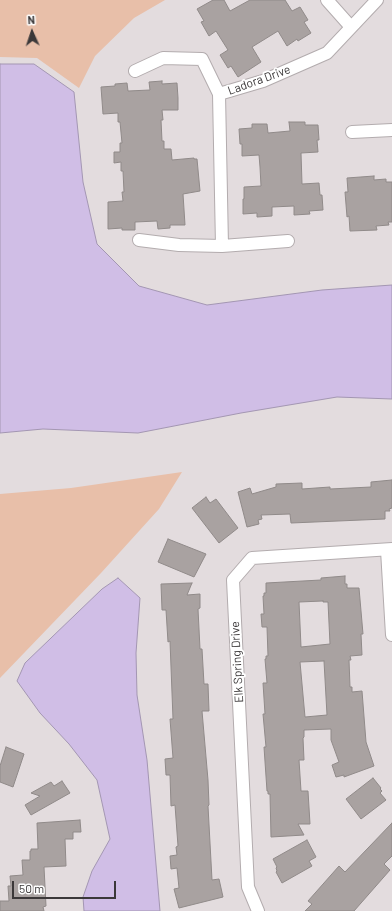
<!DOCTYPE html>
<html>
<head>
<meta charset="utf-8">
<style>
	body { margin:0 }
	#map { position:relative; width:392px; height:911px; overflow:hidden; background:#e3dcde; font-family:Barlow,sans-serif }
	canvas { display:block }
	.north { position:absolute; left:12px; top:12px; width:40px; height:40px; -webkit-text-stroke:3px #fff; paint-order:stroke; rotate:357deg; font-size:11px; font-weight:700; line-height:16px; text-align:center; color:#3b3839 }
	.north::after { content:''; display:block; margin:auto; width:14px; height:18px; background:#3b3839; clip-path:polygon(50% 0,100% 100%,50% 72%,0 100%) }
	.scale { position:absolute; left:12px; top:881px; width:104px; height:18px; box-sizing:border-box; border:2px solid #3b3839; border-top:0; padding-left:5px; font-size:12px; line-height:14px; white-space:nowrap; color:#3b3839; -webkit-text-stroke:3px #fff; paint-order:stroke }
</style>
</head>
<body>
<div id="map">
<canvas width="392" height="911"></canvas>
<div class="north">N</div>
<div class="scale">50 m</div>
</div>
<script>
const ctx = document.querySelector('canvas').getContext('2d');
ctx.lineJoin = 'round';
function paint(path, color) { ctx.fillStyle = color; ctx.fill(path, 'evenodd'); }
const shape = rows => new Path2D(rows.map(r => 'M' + r).join(''));
function trace(path, color, width, dash) { ctx.strokeStyle = color; ctx.lineWidth = width; ctx.lineCap = dash ? 'butt' : 'round'; ctx.setLineDash(dash || []); ctx.stroke(path); }
function drawText(font, color, halo, rows, align = 'center') {
  ctx.font = font + ' Barlow,sans-serif'; ctx.lineWidth = 3.5; ctx.setLineDash([]); ctx.textBaseline = 'middle'; ctx.strokeStyle = halo; ctx.fillStyle = color; for (const [text, x, y, turn = 0] of rows) {
    ctx.save(); ctx.translate(x, y); ctx.rotate((+turn || 0) * Math.PI / 180); ctx.textAlign = isNaN(turn) ? turn : align; if (halo) ctx.strokeText(text, 0, 0); ctx.fillText(text, 0, 0); ctx.restore();
  }
}
const green = shape([
	[0,0,165,0,134,18,95,56,79,88,37,58,0,57],
	[182,472,159,509,101,573,0,678,0,494,71,488]
]);
const water = shape([
	[0,64,34,64,74,92,83,182,97,244,139,286,207,305,322,290,392,285,392,399,337,397,241,413,138,433,43,429,0,433,0,64],
	[118,578,140,598,136,653,137,695,147,760,160,911,84,911,83,897,92,871,110,839,97,780,69,744,40,713,17,681,25,663,102,589,118,578]
]);
const building = shape([
	[213,0,224,0,230,11,250,0,285,0,292,11,300,7,308,20,304,22,311,33,298,41,297,39,287,46,278,31,252,47,261,62,238,77,231,66,228,68,220,55,228,50,216,31,209,36,201,22,204,21,197,9,213,0],
	[162,81,162,84,177,83,178,98,178,110,162,110,163,120,161,120,162,141,164,141,164,149,171,149,172,160,194,158,194,159,197,159,200,191,183,194,185,225,170,225,170,228,158,229,157,221,135,222,135,230,122,230,122,228,108,229,108,202,123,201,122,192,124,192,123,171,121,171,121,162,114,163,114,152,120,152,120,143,122,143,120,122,118,122,118,113,103,114,101,87,115,86,115,84,127,83,128,91,150,90,149,82,162,81],
	[289,122,305,122,305,125,318,125,319,140,317,140,318,152,301,153,302,184,319,183,320,195,322,195,323,210,309,211,310,214,294,215,294,206,272,207,272,216,257,217,257,213,243,214,243,199,244,199,244,187,261,186,260,167,259,155,242,156,242,144,240,144,239,129,252,128,252,124,267,124,268,133,290,131,289,122],
	[374,176,374,180,386,179,386,182,392,182,392,222,388,222,389,225,376,226,377,230,350,231,349,216,347,217,345,192,348,192,347,178,374,176],
	[392,480,392,508,389,509,390,511,385,511,385,519,291,523,290,514,261,515,262,519,258,520,259,524,247,527,238,492,250,488,252,494,276,487,276,484,302,483,302,489,330,487,330,489,371,487,371,482,392,480],
	[206,497,210,503,216,499,238,528,219,543,192,508,206,497],
	[168,539,206,554,194,577,158,562,168,539],
	[345,576,345,584,347,584,347,588,359,588,363,634,361,634,362,655,350,656,351,660,349,660,350,687,352,687,352,692,362,691,366,742,374,766,344,777,344,775,336,777,332,765,339,762,331,740,331,729,304,730,304,737,303,738,304,760,299,760,301,791,308,791,310,824,298,824,304,835,271,837,270,794,268,794,268,791,267,791,264,747,266,747,263,714,265,714,263,683,267,683,265,659,266,659,266,656,268,656,267,627,262,627,261,614,264,614,263,596,264,596,264,593,266,593,266,583,321,580,321,578,345,576],
	[323,601,323,602,328,602,330,644,301,647,299,602,323,601],
	[324,661,327,715,305,717,300,662,324,661],
	[192,583,187,595,200,594,200,608,198,609,200,649,202,649,204,684,208,684,209,711,202,711,208,780,209,805,208,806,212,880,219,879,223,897,179,908,174,889,179,888,177,868,171,869,170,856,177,855,176,847,178,846,175,805,171,806,170,775,166,775,165,759,173,758,170,719,173,719,170,641,168,642,166,610,162,610,161,584,192,583],
	[6,747,24,754,13,787,0,782,0,766,6,747],
	[373,778,381,788,380,789,382,791,380,793,386,800,361,819,346,799,373,778],
	[62,781,70,793,31,815,25,805,40,796,31,793,51,782,54,786,62,781],
	[80,820,81,832,73,832,73,839,65,839,66,866,44,867,46,906,43,907,44,911,0,911,0,901,9,901,8,886,11,886,10,876,23,875,22,860,30,860,30,851,31,851,31,849,38,849,37,823,80,820],
	[392,823,392,856,384,864,390,870,354,911,305,911,312,904,308,901,339,866,345,872,392,823],
	[307,840,316,857,309,861,312,866,282,883,276,872,277,871,276,868,277,867,273,859,307,840]
]);
const street = shape([
	[327,0,351,27],
	[135,71,163,58,202,59,219,94],
	[352,132,392,130],
	[139,240,179,245,222,246,288,241],
	[222,246,219,94,263,81,327,53,377,0],
	[387,550,392,635],
	[258,911,248,887,233,580,252,558,392,549]
]);
const streetNames = [
	["Ladora Drive",259,80,-20],
	["Elk Spring Drive",237,662,-93]
];
paint(green, '#e8bfa9');
paint(water, '#d0bee6');
trace(water, '#a396b2', 1);
paint(building, '#a9a2a1');
trace(building, '#908a89', 1);
trace(street, '#b3acae', 14);
trace(street, '#fff', 12);
drawText('12px', '#3b3839', '#fff', streetNames);
</script>
</body>
</html>
